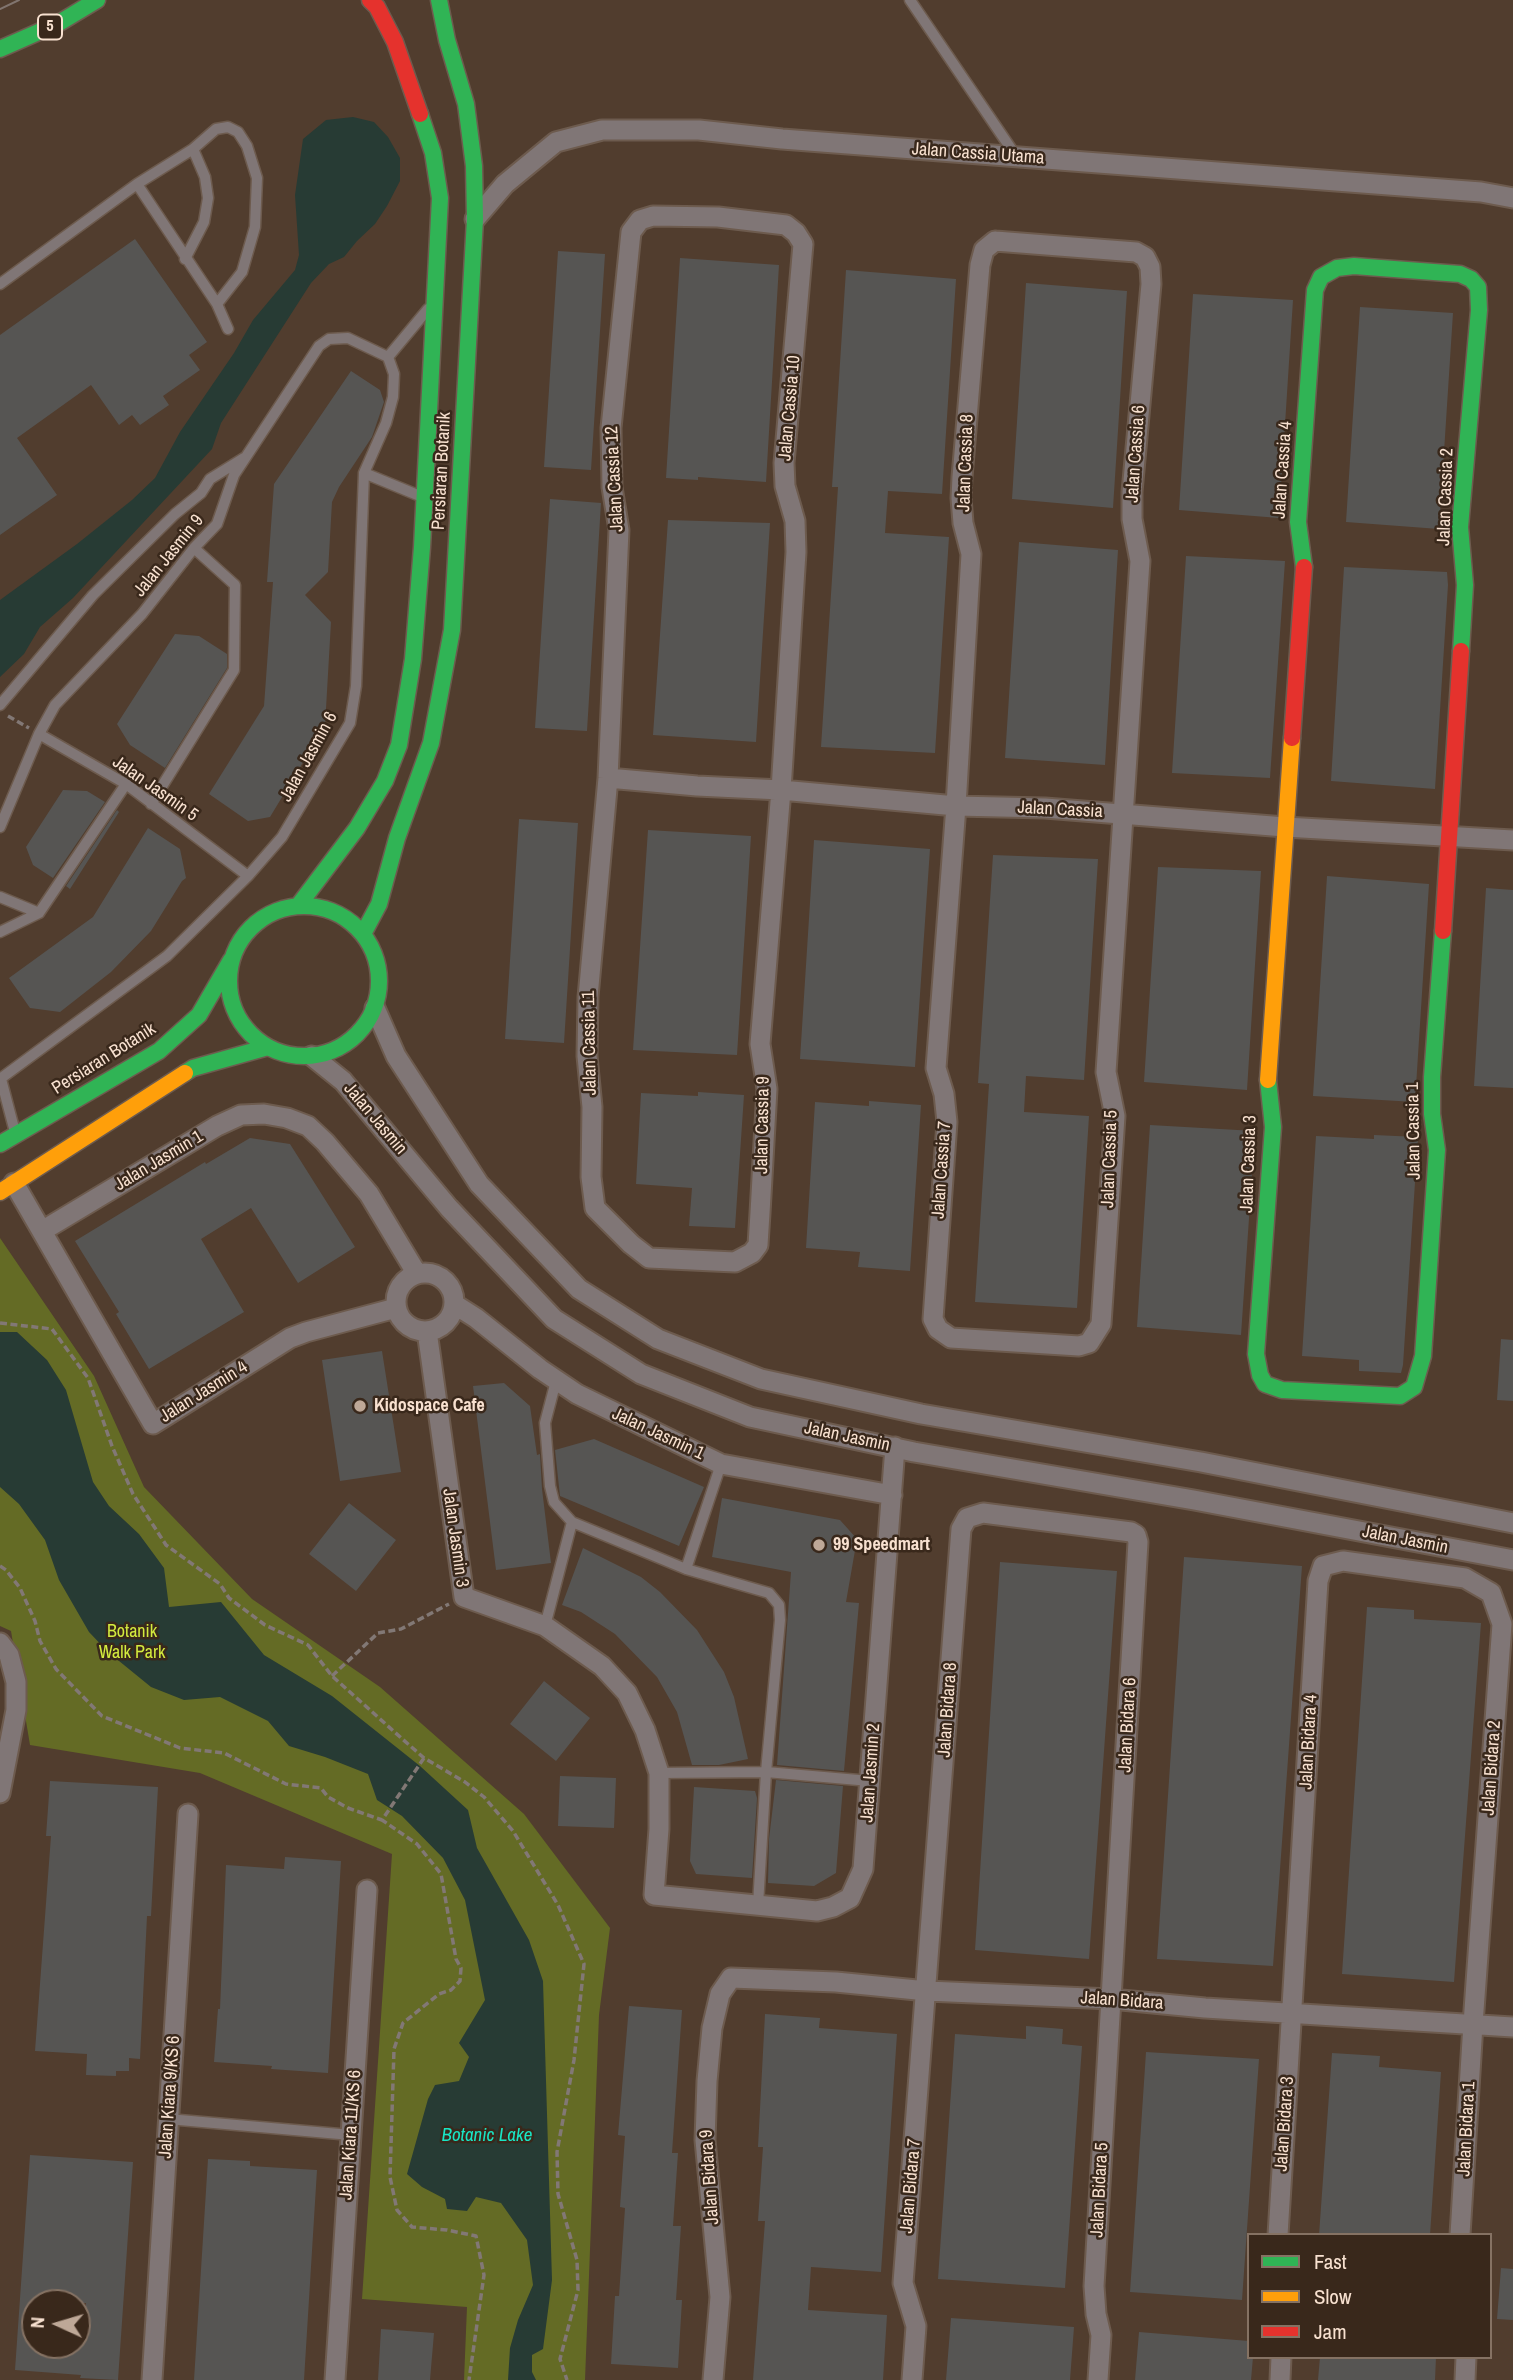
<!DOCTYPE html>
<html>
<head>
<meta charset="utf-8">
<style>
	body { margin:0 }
	#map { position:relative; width:1513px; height:2380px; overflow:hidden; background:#513d2e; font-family:"Archivo Narrow",sans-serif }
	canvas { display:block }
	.legend { position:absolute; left:1247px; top:2233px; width:245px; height:126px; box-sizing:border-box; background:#39281b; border:2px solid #857263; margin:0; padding:9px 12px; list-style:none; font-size:21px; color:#f8e1d0 }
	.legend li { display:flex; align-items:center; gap:14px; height:35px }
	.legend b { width:35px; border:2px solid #857263 }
	.north { position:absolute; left:21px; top:2289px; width:70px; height:70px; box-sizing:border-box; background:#39281b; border:2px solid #857263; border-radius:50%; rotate:274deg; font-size:19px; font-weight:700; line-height:28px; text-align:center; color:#f8e1d0 }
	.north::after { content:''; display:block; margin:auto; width:24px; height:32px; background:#bea897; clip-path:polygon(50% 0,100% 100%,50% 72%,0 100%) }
</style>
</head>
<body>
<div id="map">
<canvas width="1513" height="2380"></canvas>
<ul class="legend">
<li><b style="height:9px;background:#30b455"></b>Fast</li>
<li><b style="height:9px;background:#ff9f0a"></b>Slow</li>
<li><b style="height:9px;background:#e5322d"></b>Jam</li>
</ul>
<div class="north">N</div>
</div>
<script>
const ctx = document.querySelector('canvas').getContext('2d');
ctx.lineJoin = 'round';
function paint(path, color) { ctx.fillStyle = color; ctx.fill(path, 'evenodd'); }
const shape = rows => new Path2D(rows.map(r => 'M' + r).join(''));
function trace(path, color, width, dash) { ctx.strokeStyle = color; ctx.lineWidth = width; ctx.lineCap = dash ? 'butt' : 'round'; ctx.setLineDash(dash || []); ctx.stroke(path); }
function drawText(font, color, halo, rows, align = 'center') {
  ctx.font = font + ' "Archivo Narrow",sans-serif'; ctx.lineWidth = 5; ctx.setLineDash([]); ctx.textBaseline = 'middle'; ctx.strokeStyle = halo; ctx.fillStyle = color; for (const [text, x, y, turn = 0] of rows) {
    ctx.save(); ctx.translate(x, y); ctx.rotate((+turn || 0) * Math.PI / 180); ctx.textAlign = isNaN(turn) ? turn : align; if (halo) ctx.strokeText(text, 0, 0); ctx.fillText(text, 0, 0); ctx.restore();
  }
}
const green = shape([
	[0,1238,94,1376,144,1487,252,1599,380,1687,524,1814,610,1928,599,2015,585,2380,464,2380,467,2307,362,2299,392,1854,200,1773,30,1745,11,1631,0,1626]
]);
const water = shape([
	[353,117,374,122,388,137,400,158,400,181,387,206,375,224,357,241,344,257,329,264,311,283,221,423,212,449,73,598,40,627,24,654,0,677,0,600,77,544,132,500,155,478,180,432,234,353,253,320,295,270,299,255,295,195,303,139,326,120],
	[0,1332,17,1332,47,1360,66,1390,93,1482,109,1506,139,1534,164,1568,169,1607,221,1602,264,1655,332,1696,420,1766,468,1810,477,1848,529,1940,543,1981,552,2280,543,2349,532,2355,532,2372,536,2380,508,2380,510,2348,518,2320,533,2285,527,2240,501,2203,476,2197,467,2211,447,2209,445,2199,422,2187,407,2174,428,2099,435,2085,459,2081,469,2057,459,2043,485,2000,465,1900,443,1858,402,1816,377,1800,368,1774,325,1757,289,1746,268,1721,220,1697,184,1700,151,1687,108,1652,89,1632,59,1580,45,1540,19,1504,0,1487]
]);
const building = shape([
	[135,239,207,342,189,355,200,370,163,396,169,405,140,425,132,415,119,425,91,385,17,438,57,495,0,535,0,335],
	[558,251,605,254,591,470,544,467],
	[680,258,779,265,766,482,698,477,698,480,666,478],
	[846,270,956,279,942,494,888,491,885,533,949,537,935,753,821,747,838,487,832,487],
	[1026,283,1127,291,1113,508,1012,499],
	[1193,294,1293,300,1279,518,1179,510],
	[1360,307,1453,313,1439,529,1346,522],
	[351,371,380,390,384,402,372,437,339,487,332,502,328,572,305,595,331,622,325,726,270,817,248,821,209,794,264,706,273,582,267,582,274,484],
	[550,499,601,503,587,731,535,728],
	[668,520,770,523,756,742,653,735],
	[1019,542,1118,550,1105,765,1005,758],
	[1186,556,1285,561,1270,778,1172,773],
	[1344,567,1447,572,1448,585,1435,789,1331,781],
	[175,634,199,636,227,654,227,668,165,768,130,745,117,724],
	[63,790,87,791,105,802,53,878,33,865,26,847],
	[117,810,119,812,70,889,66,886],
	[519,819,578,823,564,1043,505,1039],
	[148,828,180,849,186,878,182,881,151,931,111,972,60,1012,30,1008,9,978,93,917],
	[648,830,751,836,737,1055,633,1050],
	[814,840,930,849,915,1067,800,1059],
	[993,855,1098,859,1084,1080,1026,1076,1024,1112,1089,1116,1077,1308,975,1302,989,1084,978,1083],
	[1158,867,1261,871,1247,1090,1144,1082],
	[1327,876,1429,884,1415,1102,1313,1096],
	[1486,888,1513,890,1513,1088,1474,1086],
	[698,1092,744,1095,735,1228,689,1226,692,1188,636,1184,641,1093,698,1096],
	[869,1101,921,1105,910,1271,858,1267,860,1252,806,1248,815,1102,869,1106],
	[1150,1125,1255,1131,1241,1335,1137,1327],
	[1374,1135,1418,1137,1403,1365,1401,1373,1359,1371,1359,1360,1302,1356,1316,1136,1374,1139],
	[250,1138,290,1144,355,1247,298,1283,251,1208,201,1239,244,1312,149,1369,116,1314,119,1312,75,1241,205,1162,206,1164],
	[1501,1339,1513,1340,1513,1401,1497,1400],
	[382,1351,401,1472,340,1481,322,1360],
	[504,1383,530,1406,537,1455,540,1454,542,1489,551,1563,496,1570,473,1386],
	[594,1439,704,1487,679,1546,560,1496,555,1450],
	[722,1498,840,1520,857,1539,846,1602,859,1603,844,1771,777,1765,791,1572,712,1557],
	[349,1503,396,1540,356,1591,309,1554],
	[583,1548,641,1577,660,1592,697,1630,724,1672,734,1697,748,1759,719,1765,692,1765,677,1712,657,1677,615,1634,581,1612,562,1605],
	[1184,1557,1302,1566,1273,1966,1157,1959],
	[1000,1562,1117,1571,1089,1959,975,1950],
	[1367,1607,1414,1610,1414,1619,1481,1623,1454,1982,1342,1974],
	[544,1681,590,1718,556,1761,510,1724],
	[560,1776,616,1778,614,1828,558,1826],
	[776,1780,843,1786,836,1873,814,1886,768,1883,769,1839],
	[50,1781,158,1787,151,1916,147,1916,140,2059,129,2058,129,2071,116,2071,116,2076,86,2075,87,2054,35,2051,51,1836,46,1836],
	[694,1787,755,1791,757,1798,752,1878,696,1874,690,1861],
	[285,1857,341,1861,328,2073,271,2069,272,2066,214,2062,218,2009,220,2009,226,1865,284,1869],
	[629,2006,682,2010,672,2153,678,2153,673,2226,681,2226,676,2300,682,2300,678,2368,611,2364,615,2296,619,2296,625,2208,620,2207,625,2136,618,2135],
	[765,2014,820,2018,819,2028,897,2034,881,2272,811,2267,808,2310,887,2315,883,2380,753,2380,765,2221,758,2221,763,2147,758,2147],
	[1026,2026,1063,2029,1062,2044,1082,2046,1065,2288,938,2279,955,2034,1026,2039],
	[1146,2052,1259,2059,1242,2300,1130,2292],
	[1332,2053,1380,2056,1379,2067,1441,2072,1430,2235,1319,2235],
	[30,2155,133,2162,118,2380,80,2378,81,2375,15,2370],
	[35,2303,86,2303,83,2345,35,2345],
	[208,2159,250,2161,250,2166,317,2170,304,2380,194,2380],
	[1501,2268,1513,2269,1513,2320,1497,2319],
	[951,2318,1074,2327,1070,2380,946,2380],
	[381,2329,434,2333,430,2380,378,2380],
	[1139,2332,1249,2341,1249,2357,1253,2357,1251,2380,1135,2380],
	[1320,2357,1436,2357,1435,2380,1318,2380]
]);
const path = shape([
	[8,716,29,728],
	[0,1323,52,1329,88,1378,112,1446,133,1494,166,1545,220,1584,229,1598,265,1625,308,1645,332,1676,408,1744,424,1758,465,1782,484,1797,513,1831,558,1905,584,1964,574,2060,557,2152,558,2194,577,2260,578,2290,560,2359,567,2380],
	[0,1566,6,1570,20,1588,35,1621,40,1641,56,1669,102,1716,180,1748,224,1753,286,1784,321,1788,328,1797,348,1808,382,1820],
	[332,1676,378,1633,401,1629,449,1604],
	[424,1758,382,1820,417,1844,441,1874,456,1959,461,1968,460,1981,451,1990,439,1994,403,2023,394,2049,390,2177,397,2210,412,2227,447,2230,476,2236,484,2275,469,2380]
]);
const lane = shape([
	[910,0,1016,156],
	[137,184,193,149,205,177,208,198,204,222,185,259],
	[0,284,137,184,217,304,242,272,255,227,257,178,247,146,238,132,228,127,216,129,193,149],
	[217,304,228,329],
	[388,357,428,309],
	[364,473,420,496],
	[0,705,93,595,175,514,201,493,210,479,244,458],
	[39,734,126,784,248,876],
	[151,804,234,670,235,585,194,548],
	[0,827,39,734,55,705,142,614,194,548,217,524,234,475,319,346,329,339,348,338,388,357,394,374,393,397,386,423,364,473,356,686,350,723,282,837,248,876,167,956,0,1079],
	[0,897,39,913],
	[0,932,39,913,126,784],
	[1,1079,15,1132],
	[556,1381,545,1423,550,1486,554,1502,572,1522,686,1569,769,1593,779,1605,780,1620,766,1772,758,1905],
	[686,1569,721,1464],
	[545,1626,572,1522],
	[659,1773,766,1772,870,1781],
	[168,2119,351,2135]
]);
const street = shape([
	[653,216,718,217,786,225,796,233,803,244,784,463,785,486,795,521,796,552,781,790,760,1044,767,1089,760,1213,758,1245,752,1253,735,1262,649,1258,631,1244,595,1208,591,1177,592,1107,587,1056,588,997,608,778,619,530,612,487,611,428,631,232,640,220,653,216],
	[475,219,505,184,556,142,602,130,699,130,782,139,1481,192,1513,198],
	[995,241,1136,252,1145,257,1150,267,1151,284,1132,492,1132,519,1140,561,1106,1072,1115,1116,1101,1324,1089,1343,1079,1346,951,1338,938,1329,933,1319,947,1122,944,1094,936,1068,956,806,971,554,963,523,961,498,962,477,980,265,984,250,995,241],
	[608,778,697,786,781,790,956,806,1045,808,1285,827,1513,840],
	[375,1008,396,1056,479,1184,579,1289,658,1339,761,1379,921,1414,1201,1462,1513,1523],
	[312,1056,343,1081,449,1208,554,1319,641,1374,750,1417,914,1452,1194,1500,1513,1560],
	[14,1183,153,1424,290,1338,306,1332,396,1308],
	[42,1231,217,1126,241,1115,264,1114,287,1118,308,1126,325,1142,369,1194,417,1274],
	'396 1302a29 29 0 1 1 58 0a29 29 0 1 1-58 0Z',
	[454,1304,476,1318,540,1369,577,1394,721,1464,892,1495],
	[427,1331,464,1597,545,1626,602,1666,627,1693,645,1730,659,1773,659,1829,654,1895,817,1911,833,1907,850,1898,863,1869,895,1447],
	[0,1643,9,1655,16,1682,16,1710,0,1793],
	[1278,2235,1318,1581,1323,1566,1343,1561,1465,1578,1491,1593,1502,1624,1473,2024,1460,2235],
	[152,2380,188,1814],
	[335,2380,367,1890],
	[713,2380,720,2297,705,2140,707,2081,712,2028,720,1994,731,1978,836,1982,927,1991,1111,1999,1205,2008,1513,2027],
	[912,2380,916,2326,903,2283,961,1529,967,1518,983,1513,1131,1532,1136,1535,1138,1542,1094,2286,1096,2314,1101,2335,1098,2380],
	[1280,2380,1281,2357],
	[1465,2380,1466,2357]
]);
const fast = shape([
	[0,49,59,23,97,0],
	[1354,266,1460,274,1471,279,1478,287,1479,310,1460,527,1465,585,1461,651],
	[1304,567,1298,522,1315,290,1321,277,1337,268,1354,266],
	[298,906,357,828,385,781,399,745,413,659,422,547,440,198,433,153,420,114],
	'229 981a75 75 0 1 1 150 0a75 75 0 1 1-150 0Z',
	[363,934,379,904,397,838,431,743,452,630,475,219,474,166,466,104,447,40,439,0],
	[185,1073,193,1068,268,1047],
	[1268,1080,1273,1127,1256,1354,1260,1375,1265,1384,1282,1390,1400,1396,1414,1387,1423,1356,1437,1150,1432,1114,1432,1077,1443,931],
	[0,1144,159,1051,199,1015,231,960]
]);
const slow = shape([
	[1268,1080,1292,738],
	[0,1192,185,1073]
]);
const jam = shape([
	[370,0,377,7,395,42,420,114],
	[1292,738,1304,567],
	[1443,931,1461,651]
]);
const tram = shape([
	[0,9,19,0]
]);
const markers = [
	[360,1406,7,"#bea897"],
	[819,1545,7,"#bea897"]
];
const shields = [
	[50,27,24]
];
const shieldNames = [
	["5",50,27]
];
const streetNames = [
	["Jalan Cassia Utama",978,154,4],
	["Jalan Cassia 10",790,408,-85],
	["Jalan Cassia 6",1136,454,-86],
	["Jalan Cassia 8",966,463,-88],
	["Jalan Cassia 4",1283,470,-86],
	["Persiaran Botanik",442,471,-87],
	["Jalan Cassia 12",615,479,-93],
	["Jalan Cassia 2",1446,497,-88],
	["Jalan Jasmin 9",169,556,-51],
	["Jalan Jasmin 6",309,757,-61],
	["Jalan Jasmin 5",155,789,35],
	["Jalan Cassia",1060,810,3],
	["Jalan Cassia 11",590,1043,-91],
	["Persiaran Botanik",104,1059,-32],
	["Jalan Jasmin",375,1119,50],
	["Jalan Cassia 9",763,1125,-89],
	["Jalan Cassia 1",1414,1131,-91],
	["Jalan Cassia 5",1110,1159,-88],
	["Jalan Jasmin 1",159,1161,-31],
	["Jalan Cassia 3",1249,1164,-88],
	["Jalan Cassia 7",942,1170,-86],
	["Jalan Jasmin 4",204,1392,-32],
	["Jalan Jasmin 1",658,1434,25],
	["Jalan Jasmin",847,1437,12],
	["Jalan Jasmin 3",455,1538,82],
	["Jalan Jasmin",1405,1540,11],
	["Jalan Bidara 8",948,1710,-86],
	["Jalan Bidara 6",1128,1725,-87],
	["Jalan Bidara 4",1309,1742,-87],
	["Jalan Bidara 2",1492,1768,-86],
	["Jalan Jasmin 2",871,1773,-86],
	["Jalan Bidara",1122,2001,4],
	["Jalan Kiara 9/KS 6",170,2097,-86],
	["Jalan Bidara 3",1285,2124,-86],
	["Jalan Bidara 1",1467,2129,-87],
	["Jalan Kiara 11/KS 6",351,2135,-86],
	["Jalan Bidara 9",710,2177,-94],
	["Jalan Bidara 7",911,2186,-85],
	["Jalan Bidara 5",1100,2190,-87]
];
const poiNames = [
	["Kidospace Cafe",374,1406],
	["99 Speedmart",833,1545]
];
const parkNames = [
	["Botanik",132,1632],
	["Walk Park",132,1653]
];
const waterNames = [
	["Botanic Lake",487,2136]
];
paint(green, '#646b25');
paint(water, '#273b34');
paint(building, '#565553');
trace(lane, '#6d5b4e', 13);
trace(street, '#6d5b4e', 23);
trace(fast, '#6d5b4e', 19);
trace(slow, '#6d5b4e', 19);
trace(jam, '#6d5b4e', 19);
trace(path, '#827875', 3.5, [7, 3.5]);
trace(lane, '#807676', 10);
trace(street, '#807676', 19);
trace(fast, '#30b455', 16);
trace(slow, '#ff9f0a', 16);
trace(jam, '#e5322d', 16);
trace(tram, '#81756f', 2);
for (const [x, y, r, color] of markers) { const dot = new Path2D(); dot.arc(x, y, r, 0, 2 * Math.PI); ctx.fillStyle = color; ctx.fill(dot); trace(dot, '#39281b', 2.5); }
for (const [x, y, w] of shields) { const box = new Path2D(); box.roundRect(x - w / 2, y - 12.5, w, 25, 5); ctx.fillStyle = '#39281b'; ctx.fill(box); trace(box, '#f8e1d0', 2); }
drawText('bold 16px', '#f8e1d0', null, shieldNames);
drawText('18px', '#f8e1d0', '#39281b', streetNames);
drawText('bold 18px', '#f8e1d0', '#39281b', poiNames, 'left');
drawText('18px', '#d4eb3e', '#39281b', parkNames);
drawText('italic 19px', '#19e5c5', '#39281b', waterNames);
</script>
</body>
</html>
